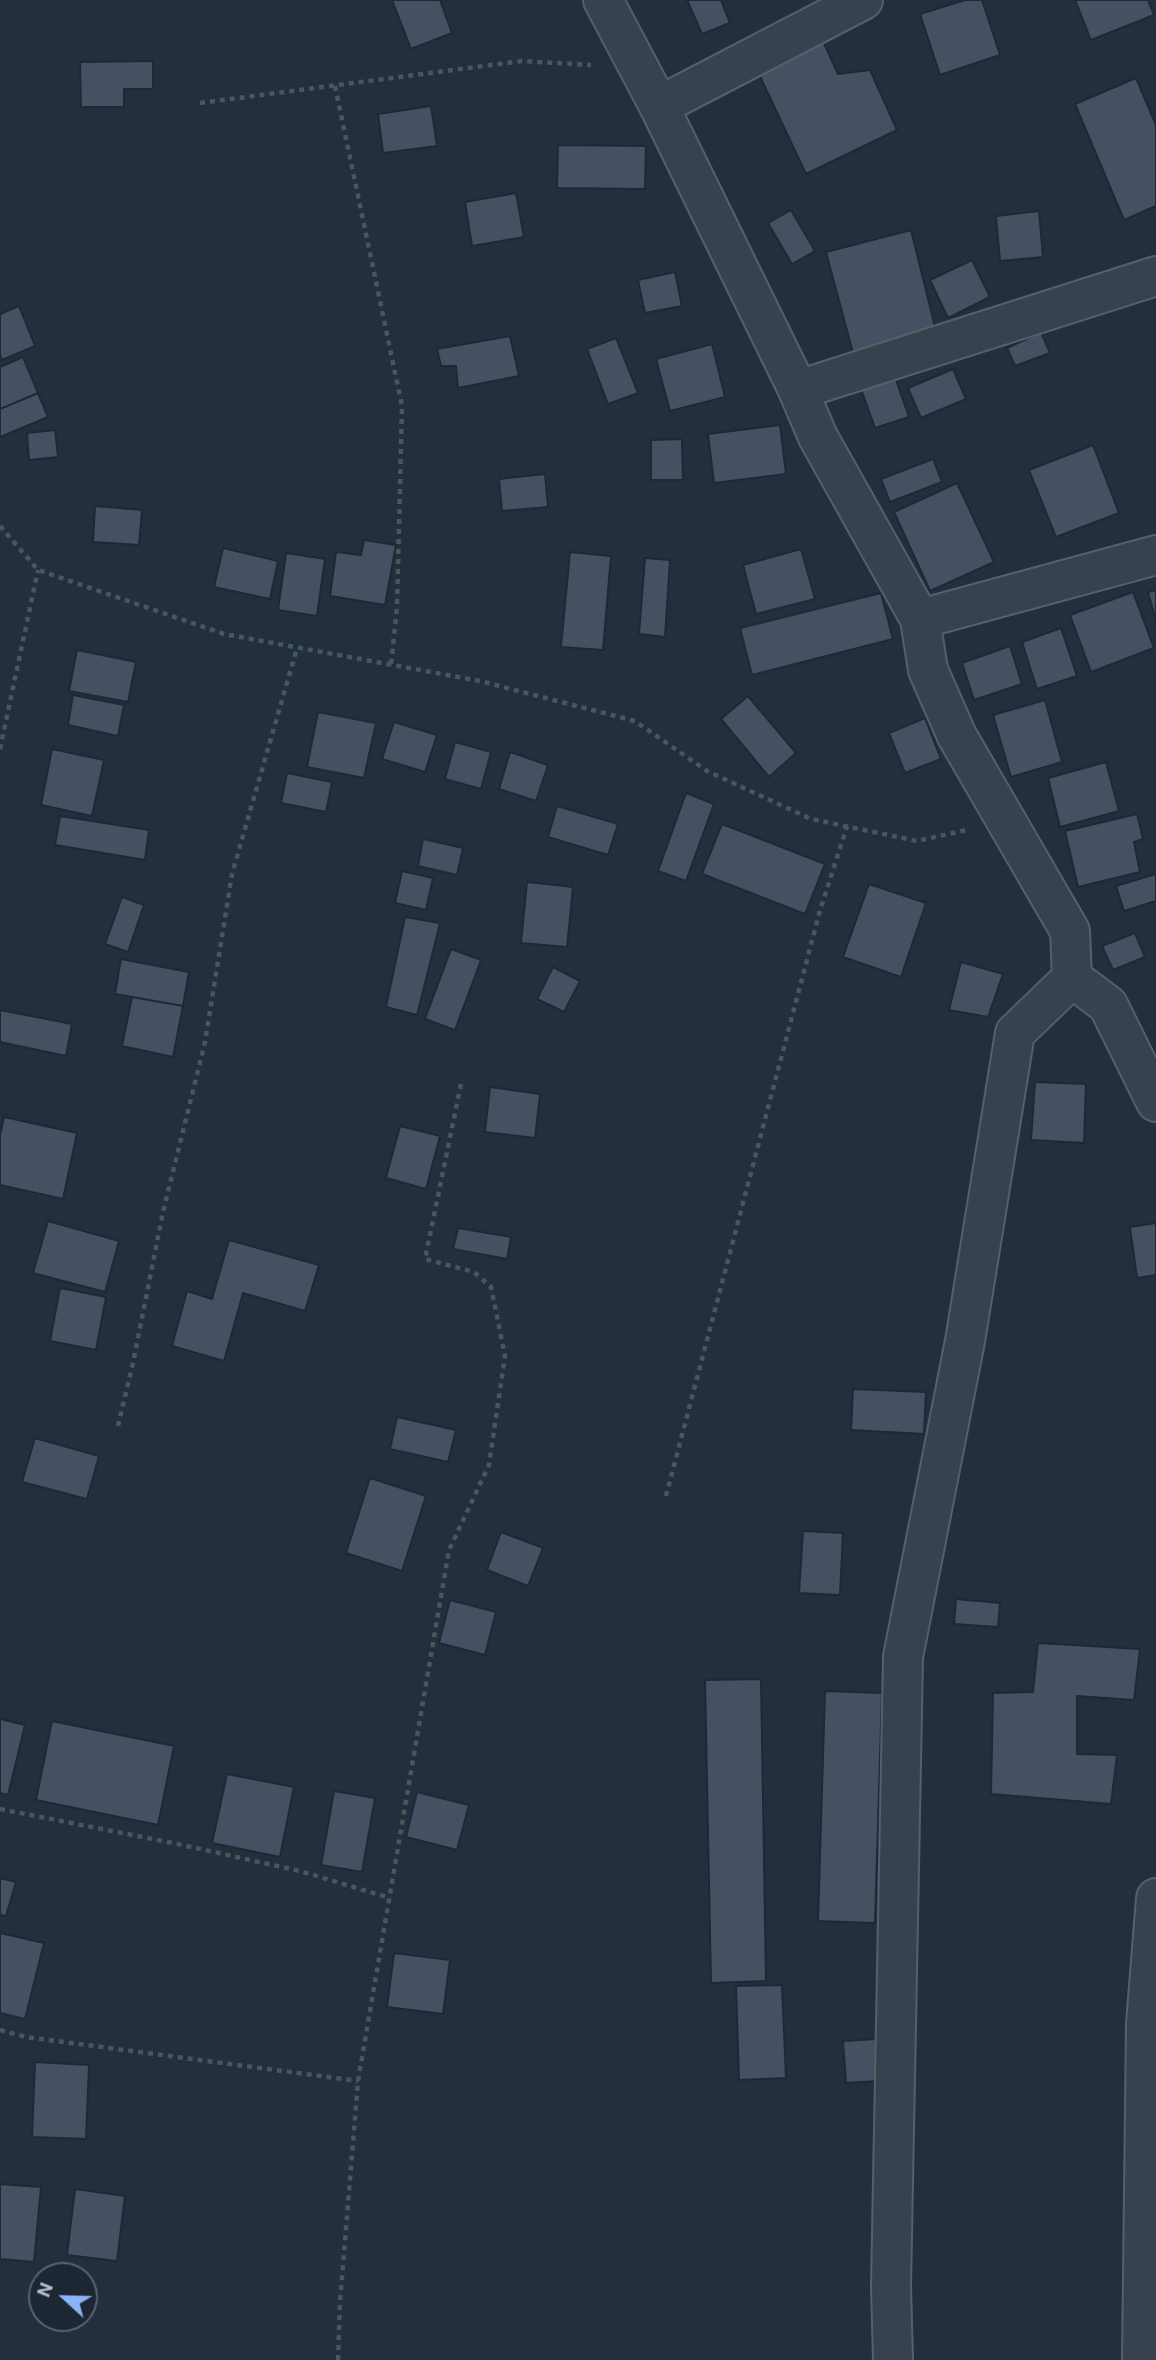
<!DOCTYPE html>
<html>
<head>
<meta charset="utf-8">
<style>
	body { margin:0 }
	#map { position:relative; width:1156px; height:2360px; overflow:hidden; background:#242f3e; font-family:Roboto,sans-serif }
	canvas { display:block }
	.north { position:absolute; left:28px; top:2262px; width:70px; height:70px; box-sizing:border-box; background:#1d2633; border:2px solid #59626f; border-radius:50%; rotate:292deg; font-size:19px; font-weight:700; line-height:28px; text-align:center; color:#b4bcc9 }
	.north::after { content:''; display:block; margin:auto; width:24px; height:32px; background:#8ab4f8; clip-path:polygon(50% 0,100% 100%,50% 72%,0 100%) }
</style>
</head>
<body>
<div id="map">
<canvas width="1156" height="2360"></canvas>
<div class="north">N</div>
</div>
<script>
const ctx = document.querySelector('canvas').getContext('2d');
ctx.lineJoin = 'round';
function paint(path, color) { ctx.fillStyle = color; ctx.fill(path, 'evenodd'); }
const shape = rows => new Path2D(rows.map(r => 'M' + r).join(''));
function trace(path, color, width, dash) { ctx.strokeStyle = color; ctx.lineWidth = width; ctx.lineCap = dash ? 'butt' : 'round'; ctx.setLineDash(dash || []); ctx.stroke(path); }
const building = shape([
	[392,0,440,0,452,33,411,49,392,0],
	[687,0,721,0,730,23,702,34,687,0],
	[965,0,982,0,1000,55,940,75,920,14,965,0],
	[1075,0,1148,0,1154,15,1091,40,1075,0],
	[822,39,838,74,870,70,897,130,806,174,757,70,822,39],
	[153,61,153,89,124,89,124,107,81,107,80,62,153,61],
	[1136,78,1156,125,1156,206,1124,220,1075,104,1136,78],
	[431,106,437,146,383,153,378,114,431,106],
	[558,145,646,146,645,189,557,188,558,145],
	[516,193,524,237,472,246,465,202,516,193],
	[791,210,815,251,792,264,768,223,791,210],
	[1039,211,1043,257,1000,261,996,216,1039,211],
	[911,230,937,335,857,368,826,252,911,230],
	[972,260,990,297,948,318,930,280,972,260],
	[675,272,682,306,645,313,638,280,675,272],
	[19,306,35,346,2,360,0,355,0,314,19,306],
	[1041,332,1050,353,1015,366,1007,348,1041,332],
	[510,336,519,376,458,388,456,366,441,366,437,349,510,336],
	[616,338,638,393,608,404,587,349,616,338],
	[712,344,725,397,670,411,656,359,712,344],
	[23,357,38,393,0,409,0,367,23,357],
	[953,369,966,399,921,418,908,388,953,369],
	[895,377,909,417,875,428,861,389,895,377],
	[38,393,48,417,0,437,0,409,38,393],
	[780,425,786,474,714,483,708,434,780,425],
	[55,430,58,457,29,460,27,433,55,430],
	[682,439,683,480,651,480,651,440,682,439],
	[1093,445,1119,513,1056,537,1029,470,1093,445],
	[933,459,942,482,890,502,881,479,933,459],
	[545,474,548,507,502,511,499,479,545,474],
	[957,483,994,562,930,591,894,512,957,483],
	[95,506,142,510,139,545,93,542,95,506],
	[364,540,396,545,385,605,330,596,336,552,361,555,364,540],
	[223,548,278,561,270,599,214,587,223,548],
	[801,549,815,599,756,614,743,565,801,549],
	[570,552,611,556,603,650,561,647,570,552],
	[286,553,325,559,317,616,278,610,286,553],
	[645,558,670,560,665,637,639,634,645,558],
	[1156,590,1156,621,1148,592,1156,590],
	[1133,592,1154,648,1091,672,1070,615,1133,592],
	[881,593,893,639,752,675,740,628,881,593],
	[1061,628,1077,676,1037,689,1022,642,1061,628],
	[1010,646,1022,684,974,700,962,663,1010,646],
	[77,650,136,662,128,702,69,691,77,650],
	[73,695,124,705,118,736,68,725,73,695],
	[748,696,796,753,769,777,721,719,748,696],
	[1045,700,1062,762,1011,777,993,715,1045,700],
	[318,712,376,723,364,778,307,767,318,712],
	[925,718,941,759,905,773,889,733,925,718],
	[394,722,437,735,425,772,382,759,394,722],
	[455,742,491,752,481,789,445,779,455,742],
	[52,749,104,760,92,816,41,805,52,749],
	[510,752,548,765,536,801,499,789,510,752],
	[1106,762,1119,811,1060,827,1048,778,1106,762],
	[287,773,332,782,326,812,281,803,287,773],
	[686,793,714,804,686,881,658,871,686,793],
	[557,806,618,824,608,855,548,837,557,806],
	[1137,814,1143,839,1134,842,1140,872,1078,887,1065,831,1137,814],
	[60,816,149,830,145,860,55,845,60,816],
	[722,824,825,864,805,914,702,874,722,824],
	[423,839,463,848,457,875,418,866,423,839],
	[402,871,433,878,426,910,395,903,402,871],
	[1156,874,1156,901,1124,911,1116,886,1156,874],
	[527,882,573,887,567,947,521,943,527,882],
	[869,884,926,903,901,977,843,957,869,884],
	[122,897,144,905,128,952,105,944,122,897],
	[405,917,440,923,417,1015,386,1007,405,917],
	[1135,933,1145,957,1113,970,1102,946,1135,933],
	[451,949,481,960,455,1030,425,1019,451,949],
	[121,959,189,972,183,1006,115,994,121,959],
	[961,962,1003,974,988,1017,949,1010,961,962],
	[553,967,580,981,564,1012,537,999,553,967],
	[132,997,183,1006,173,1057,122,1046,132,997],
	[0,1010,72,1024,66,1056,0,1042,0,1010],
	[1035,1082,1086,1084,1084,1143,1031,1140,1035,1082],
	[490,1087,540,1094,535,1138,485,1132,490,1087],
	[4,1117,77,1133,63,1199,0,1185,0,1135,4,1117],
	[400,1126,440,1136,426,1189,386,1178,400,1126],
	[48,1221,119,1241,105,1292,33,1273,48,1221],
	[1156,1223,1156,1275,1137,1278,1130,1227,1156,1223],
	[458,1228,511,1237,507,1259,453,1249,458,1228],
	[229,1240,319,1265,305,1311,243,1293,224,1361,172,1346,187,1291,212,1299,229,1240],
	[60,1288,106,1297,96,1350,50,1341,60,1288],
	[853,1389,926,1392,924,1434,851,1430,853,1389],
	[397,1417,456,1430,448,1462,390,1449,397,1417],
	[35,1438,99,1456,87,1499,22,1482,35,1438],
	[370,1478,426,1496,402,1571,346,1553,370,1478],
	[803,1531,843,1533,840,1595,799,1593,803,1531],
	[501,1532,543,1548,528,1586,487,1570,501,1532],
	[956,1599,1000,1603,998,1627,954,1624,956,1599],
	[450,1600,496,1612,485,1655,439,1643,450,1600],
	[1038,1643,1140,1649,1134,1700,1077,1696,1077,1754,1117,1755,1111,1804,991,1794,993,1693,1033,1692,1038,1643],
	[761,1679,766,1981,711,1983,705,1680,761,1679],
	[825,1691,882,1693,875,1923,818,1921,825,1691],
	[0,1719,25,1725,8,1795,0,1793,0,1719],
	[52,1721,174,1746,158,1825,36,1800,52,1721],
	[227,1774,294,1787,280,1857,212,1843,227,1774],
	[334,1791,375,1798,362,1872,321,1865,334,1791],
	[417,1792,469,1805,457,1850,406,1837,417,1792],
	[0,1878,16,1882,6,1916,0,1915,0,1878],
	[0,1933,44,1943,25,2019,0,2013,0,1933],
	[394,1953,450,1960,443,2014,387,2007,394,1953],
	[782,1985,786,2078,739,2080,736,1986,782,1985],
	[876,2039,878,2081,846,2083,843,2041,876,2039],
	[35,2062,89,2065,86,2139,32,2137,35,2062],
	[0,2184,41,2187,34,2262,0,2259,0,2184],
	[75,2189,125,2196,117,2261,67,2255,75,2189]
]);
const path = shape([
	[335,86,402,406,397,607,391,665],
	[200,103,522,61,591,65],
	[0,526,38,570,224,634,480,681,635,721,707,771,811,819,917,841,966,830],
	[0,749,38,570],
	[118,1426,133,1363,163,1212,205,1042,232,874,297,648],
	[666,1496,819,914,847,826],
	[0,1809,173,1843,300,1871,390,1898],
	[0,2030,26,2037,358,2081],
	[338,2360,340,2302,358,2081,449,1550,489,1465,505,1356,491,1287,474,1272,425,1259,462,1079]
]);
const minor = shape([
	[603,0,659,106,798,390,818,437,920,619,928,670,957,736,1070,931,1072,978,1108,1005,1156,1102],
	[659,106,863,0],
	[798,390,1156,276],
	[920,619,1156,555],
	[893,2360,891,2286,903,1657,965,1341,1015,1033,1072,978],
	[1142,2360,1146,2024,1156,1898]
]);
paint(building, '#455162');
trace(building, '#1f2835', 2);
trace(minor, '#565f6c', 42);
trace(path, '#44595c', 4.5, [5, 5]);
trace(minor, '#38414e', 38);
</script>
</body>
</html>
